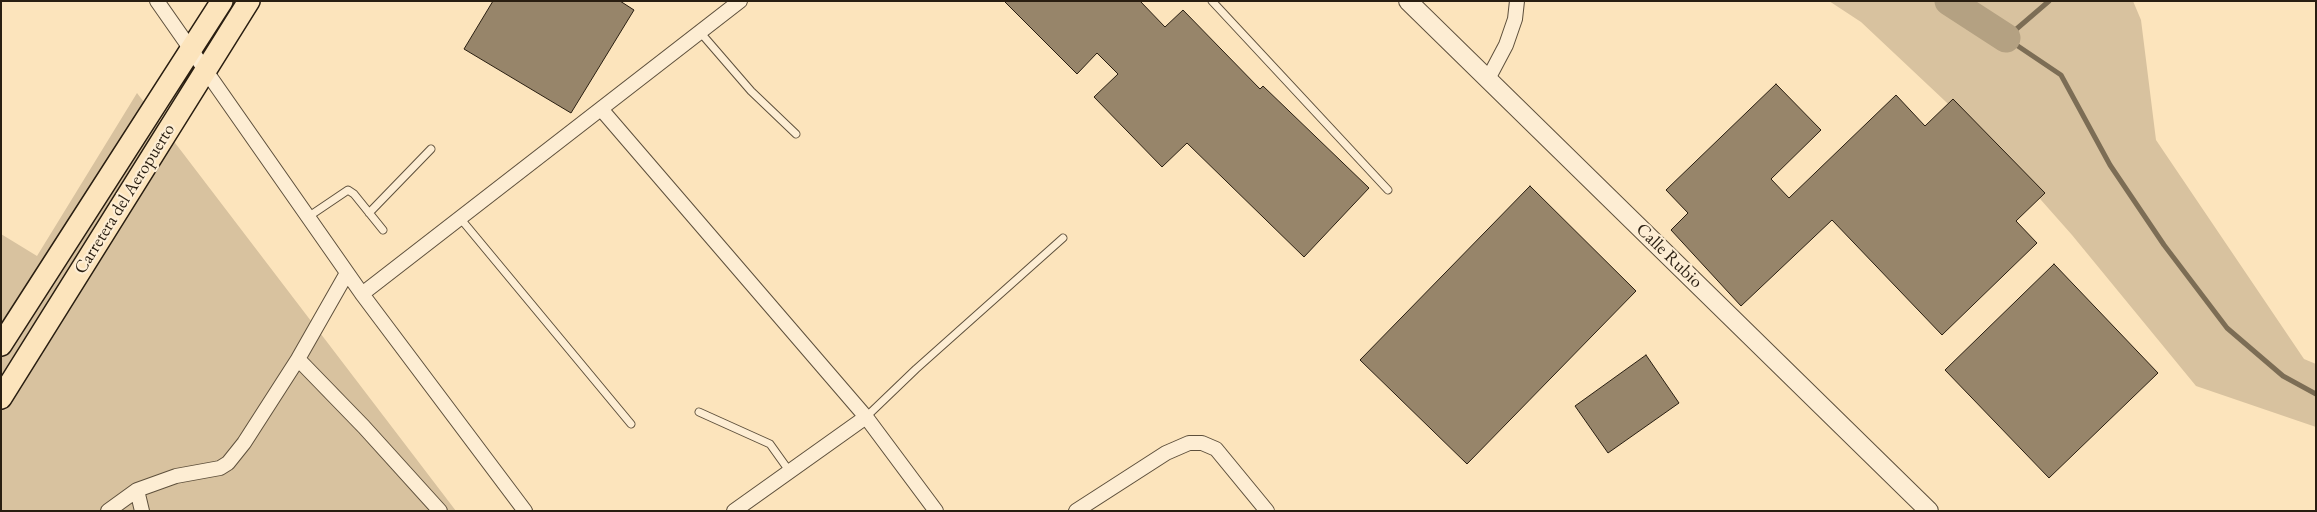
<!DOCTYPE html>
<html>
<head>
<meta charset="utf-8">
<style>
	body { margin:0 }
	#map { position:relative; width:2317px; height:512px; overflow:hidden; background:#fce4bc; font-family:"EB Garamond",serif }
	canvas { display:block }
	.frame { position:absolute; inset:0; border:2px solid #291e11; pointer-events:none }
</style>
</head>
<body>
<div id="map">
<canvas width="2317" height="512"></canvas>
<div class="frame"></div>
</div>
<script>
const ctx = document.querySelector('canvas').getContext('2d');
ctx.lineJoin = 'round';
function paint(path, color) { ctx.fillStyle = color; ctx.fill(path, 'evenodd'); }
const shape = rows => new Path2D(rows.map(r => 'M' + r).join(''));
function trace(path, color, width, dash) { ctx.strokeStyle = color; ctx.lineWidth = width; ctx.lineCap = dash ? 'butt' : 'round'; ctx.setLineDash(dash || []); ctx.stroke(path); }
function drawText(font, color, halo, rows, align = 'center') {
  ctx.font = font + ' "EB Garamond",serif'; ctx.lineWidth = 4.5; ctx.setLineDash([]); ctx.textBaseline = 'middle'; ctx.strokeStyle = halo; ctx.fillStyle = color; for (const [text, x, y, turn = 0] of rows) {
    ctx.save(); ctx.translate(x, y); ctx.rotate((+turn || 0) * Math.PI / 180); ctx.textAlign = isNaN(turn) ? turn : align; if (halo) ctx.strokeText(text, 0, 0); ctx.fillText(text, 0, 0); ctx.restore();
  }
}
const green = shape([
	[1829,1,2133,1,2141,20,2156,140,2304,359,2316,364,2316,427,2196,386,2072,235,1995,148,1861,22],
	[137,93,456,511,1,511,1,234,37,256]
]);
const stream = shape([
	[2049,1,2006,38,2061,75,2110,165,2164,245,2227,328,2283,376,2316,394]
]);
const river = shape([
	[1949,1,2006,38]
]);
const building = shape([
	[493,1,620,1,634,10,571,113,464,49,493,1],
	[1004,1,1140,1,1165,27,1183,10,1260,89,1263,86,1369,188,1304,257,1187,143,1162,167,1094,97,1118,74,1097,53,1077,74,1004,1],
	[1776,84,1821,130,1771,179,1789,198,1896,95,1925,126,1953,99,2045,193,2016,221,2037,243,1942,335,1832,220,1741,306,1671,230,1688,213,1666,190,1776,84],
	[1530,186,1636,291,1467,464,1360,360,1530,186],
	[2054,264,2158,373,2049,478,1945,370,2054,264],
	[1646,355,1679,403,1608,453,1575,406,1646,355]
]);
const service = shape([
	[1212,1,1388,190],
	[700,32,751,91,796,134],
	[369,213,431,149],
	[308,217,348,190,354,194,383,230],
	[460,218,631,424],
	[699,412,770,444,790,472],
	[866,417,916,369,1063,238]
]);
const minor = shape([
	[157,1,362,294,525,511],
	[1488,79,1506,45,1515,19,1517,1],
	[601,109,866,417,936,511],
	[362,294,740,1],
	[298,359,364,427,440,511],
	[137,490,142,511],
	[108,511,137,490,176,476,220,468,228,463,244,443,298,359,347,273],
	[734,511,866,417],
	[1076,511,1166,453,1189,443,1202,443,1216,449,1267,511]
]);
const tertiary = shape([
	[1408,1,1929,511]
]);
const primary = shape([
	[1,345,222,1],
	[1,398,249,1]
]);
const streetNames = [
	["Carretera del Aeropuerto",125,199,-58],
	["Calle Rubio",1669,256,44]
];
paint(green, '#d8c29f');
trace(stream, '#7c6d55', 5);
trace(river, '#b4a182', 29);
paint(building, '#97856a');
trace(building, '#291e11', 1);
trace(service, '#5e503c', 9);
trace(minor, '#5e503c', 16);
trace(tertiary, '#5e503c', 20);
trace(primary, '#291e11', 24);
trace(service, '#fdedd3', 7);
trace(minor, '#fdedd3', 14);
trace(tertiary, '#fdedd3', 18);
trace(primary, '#fce4bc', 21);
drawText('18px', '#291e11', '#fdedd3', streetNames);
</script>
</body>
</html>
